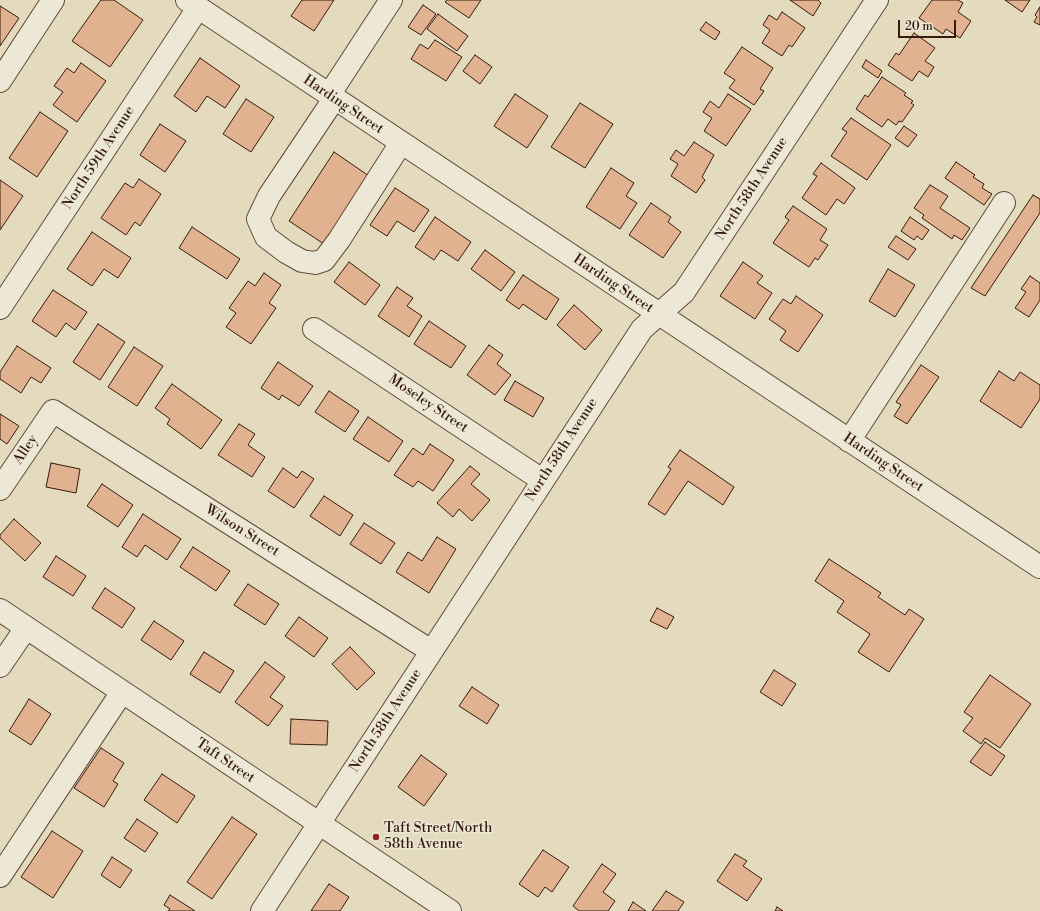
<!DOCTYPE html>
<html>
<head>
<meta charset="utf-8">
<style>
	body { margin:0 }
	#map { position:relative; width:1040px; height:911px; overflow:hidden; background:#e4dbbe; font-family:"Libre Bodoni",serif }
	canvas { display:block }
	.scale { position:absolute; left:898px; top:20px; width:58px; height:18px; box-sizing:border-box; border:2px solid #371a0e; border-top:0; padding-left:5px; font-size:12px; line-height:14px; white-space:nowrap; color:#371a0e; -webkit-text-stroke:3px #ede8d5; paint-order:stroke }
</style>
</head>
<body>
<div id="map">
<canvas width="1040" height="911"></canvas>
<div class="scale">20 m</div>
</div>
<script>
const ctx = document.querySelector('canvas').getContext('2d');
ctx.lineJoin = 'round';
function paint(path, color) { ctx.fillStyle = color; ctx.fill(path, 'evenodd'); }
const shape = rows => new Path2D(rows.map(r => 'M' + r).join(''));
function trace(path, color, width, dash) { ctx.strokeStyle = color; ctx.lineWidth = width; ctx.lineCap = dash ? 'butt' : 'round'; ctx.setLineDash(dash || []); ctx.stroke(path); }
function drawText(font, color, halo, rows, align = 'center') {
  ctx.font = font + ' "Libre Bodoni",serif'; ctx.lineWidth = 3; ctx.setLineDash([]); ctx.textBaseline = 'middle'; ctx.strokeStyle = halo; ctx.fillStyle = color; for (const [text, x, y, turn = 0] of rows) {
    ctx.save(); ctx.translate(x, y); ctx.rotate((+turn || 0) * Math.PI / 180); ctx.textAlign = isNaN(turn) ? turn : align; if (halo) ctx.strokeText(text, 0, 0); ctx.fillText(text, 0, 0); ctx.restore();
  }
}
const building = shape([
	[101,0,114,0,143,20,110,67,72,41,101,0],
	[302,0,334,0,314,31,291,16,302,0],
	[447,0,481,0,469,18,445,2,447,0],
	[790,0,818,0,821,3,813,16,790,0],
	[932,0,958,0,963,3,958,12,971,21,960,38,946,29,943,34,919,18,932,0],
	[1005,0,1030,0,1022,12,1005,0],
	[423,5,436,14,421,35,408,27,423,5],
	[0,6,19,18,0,46,0,6],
	[1040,7,1040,25,1034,22,1037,17,1035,15,1040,7],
	[782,12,805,28,792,47,789,45,782,56,762,43,770,30,763,25,769,15,777,20,782,12],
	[438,14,468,36,457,51,427,29,438,14],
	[706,22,720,32,715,40,700,30,706,22],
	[914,33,935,48,925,61,934,67,928,77,919,71,912,81,888,65,896,53,899,55,914,33],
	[435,40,462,57,446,81,411,59,420,44,428,49,435,40],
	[742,47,773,68,760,89,764,91,754,105,729,88,735,80,724,73,742,47],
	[475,55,492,67,480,84,463,71,475,55],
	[200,58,240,86,225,108,207,96,196,112,174,96,200,58],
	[866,60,882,71,878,78,862,67,866,60],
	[81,63,106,81,77,122,53,105,63,92,54,86,67,68,74,73,81,63],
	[882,77,906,93,904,95,913,101,911,103,914,105,902,122,899,121,896,125,888,119,882,127,856,109,865,95,868,97,882,77],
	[515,94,548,116,527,148,494,126,515,94],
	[728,94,751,109,726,146,704,131,712,118,703,112,710,101,719,108,728,94],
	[246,99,274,117,251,152,223,134,246,99],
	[580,103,613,124,585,168,551,147,580,103],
	[40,112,68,131,37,177,9,158,40,112],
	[851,118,891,145,867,180,831,156,847,132,842,129,851,118],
	[160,124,186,141,165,172,140,155,160,124],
	[904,126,917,135,908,147,895,138,904,126],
	[694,142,714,155,702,177,705,180,696,193,671,176,678,164,670,159,676,150,684,156,694,142],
	[334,152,369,176,324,244,289,221,334,152],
	[956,162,975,175,973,177,984,184,982,188,992,194,984,205,945,178,956,162],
	[821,163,855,188,844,204,837,199,826,215,802,198,817,176,813,174,821,163],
	[611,168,634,183,626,196,637,203,620,229,586,207,611,168],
	[139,179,161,194,140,226,135,222,126,235,101,218,125,183,133,188,139,179],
	[0,180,23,196,0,230,0,180],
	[930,185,948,196,940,208,970,228,962,240,954,235,952,239,922,218,924,215,914,208,930,185],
	[395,188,429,210,414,232,397,221,387,236,370,225,395,188],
	[1033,195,1040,199,1040,213,985,296,971,288,1033,195],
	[651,203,671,217,668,222,681,232,663,258,629,235,651,203],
	[793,206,827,229,820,240,828,245,818,260,815,258,809,267,773,243,789,220,785,217,793,206],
	[435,217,471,242,458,261,441,250,434,260,415,247,435,217],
	[910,217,929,230,922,240,917,236,914,240,901,231,910,217],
	[192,227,240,259,227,279,179,248,192,227],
	[92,232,131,258,118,278,104,269,92,286,67,269,92,232],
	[896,236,916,249,908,260,888,247,896,236],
	[485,250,515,272,501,291,471,269,485,250],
	[349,262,380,285,365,305,334,282,349,262],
	[743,262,763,276,757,283,772,293,755,319,720,296,743,262],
	[888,269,915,285,895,317,869,301,888,269],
	[264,273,281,285,269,303,276,308,251,344,226,327,236,313,229,308,248,281,255,286,264,273],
	[523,275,559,299,546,320,523,304,519,309,506,300,523,275],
	[1030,276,1040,283,1040,300,1029,317,1015,308,1026,292,1021,289,1030,276],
	[397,287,413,298,407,306,422,316,409,337,378,316,397,287],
	[53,290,87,312,75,330,66,323,56,337,32,321,53,290],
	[796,296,823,315,798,352,780,340,786,331,769,319,783,299,791,304,796,296],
	[574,305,602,330,585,350,557,325,574,305],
	[429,321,466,346,451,368,414,344,429,321],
	[98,324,125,342,100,380,73,362,98,324],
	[489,345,503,355,497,364,511,375,495,395,467,375,489,345],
	[17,346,51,368,41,383,31,377,21,393,0,379,0,372,17,346],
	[134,347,163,366,137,406,108,387,134,347],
	[278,362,313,386,299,406,282,395,279,400,261,388,278,362],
	[921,365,939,377,907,424,894,416,901,405,896,402,921,365],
	[999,371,1014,381,1020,372,1040,385,1040,399,1021,428,980,401,999,371],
	[515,381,544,398,533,417,504,400,515,381],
	[172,384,222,420,201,449,167,424,170,419,155,408,172,384],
	[329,391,359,411,345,432,315,412,329,391],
	[0,414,19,426,7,444,0,439,0,414],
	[368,417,403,441,389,462,353,439,368,417],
	[239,424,255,434,248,445,265,457,252,477,218,455,239,424],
	[430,444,454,460,433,491,418,481,413,487,394,475,413,448,423,455,430,444],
	[680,450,734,487,723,505,688,481,665,515,648,504,671,469,668,467,680,450],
	[51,463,80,469,76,493,46,487,51,463],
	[470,466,480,474,471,484,490,500,472,521,459,509,453,517,437,503,470,466],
	[283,468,297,478,302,471,314,479,294,508,268,491,283,468],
	[102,484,133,505,118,527,87,506,102,484],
	[324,496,353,515,340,536,310,516,324,496],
	[143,514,181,539,167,560,145,545,137,557,122,547,143,514],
	[14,519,41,543,25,561,0,538,0,535,14,519],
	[364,523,395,543,381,564,350,544,364,523],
	[437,537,456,549,429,593,396,572,408,552,422,561,437,537],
	[193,547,230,571,216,591,180,567,193,547],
	[56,556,86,576,73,596,43,577,56,556],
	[829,559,881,593,878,597,905,615,909,609,924,619,889,672,858,652,870,634,837,612,844,601,815,581,829,559],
	[248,584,279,604,265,625,234,605,248,584],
	[105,588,135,608,122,628,92,608,105,588],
	[657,608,674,617,667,629,650,621,657,608],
	[299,617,328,638,314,657,285,636,299,617],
	[154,621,184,641,171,660,141,640,154,621],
	[350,647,375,673,357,690,332,664,350,647],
	[204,652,234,671,220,693,190,674,204,652],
	[265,662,285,677,270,697,283,706,268,726,235,702,265,662],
	[774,670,796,684,782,706,760,692,774,670],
	[990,675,1031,704,1000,748,985,738,981,744,963,731,973,718,964,712,990,675],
	[472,687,499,705,487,724,459,706,472,687],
	[29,699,51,714,31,745,9,731,29,699],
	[291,719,328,721,327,745,290,744,291,719],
	[985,742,1005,756,991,776,970,762,985,742],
	[101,748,124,763,113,781,118,784,104,807,74,788,101,748],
	[421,755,447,774,424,806,398,787,421,755],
	[162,774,195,796,177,823,144,800,162,774],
	[232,817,257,834,212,899,187,882,232,817],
	[137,819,158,833,145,852,124,838,137,819],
	[52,831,83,851,53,898,21,877,52,831],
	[543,850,569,867,552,892,545,887,538,897,519,884,543,850],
	[735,854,747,861,743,866,762,879,747,901,717,881,735,854],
	[112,857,132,870,120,888,101,875,112,857],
	[602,864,616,874,603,892,615,901,608,911,579,911,573,906,602,864],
	[329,884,349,897,340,911,311,911,329,884],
	[666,891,684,902,678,911,652,911,666,891],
	[170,895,195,911,168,911,170,909,164,905,170,895],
	[633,902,646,911,628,911,633,902],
	[777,907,783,911,775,911,777,907]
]);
const minor = shape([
	[187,0,1040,567],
	[0,81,53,0],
	[329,95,391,0],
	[334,99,269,196,258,219,266,237,286,252,302,261,315,263,324,260,339,240,401,143],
	[0,308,198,8],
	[314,329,542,480],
	[849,441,1004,203],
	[0,489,53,411,431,651],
	[0,610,450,911],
	[0,666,26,628],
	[0,876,122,692],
	[262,911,642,329,684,292,877,0]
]);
const markers = [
	[376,837,4,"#8f2418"]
];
const streetNames = [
	["Harding Street",343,105,34],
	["North 59th Avenue",99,158,-57],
	["North 58th Avenue",752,189,-57],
	["Harding Street",613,284,34],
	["Moseley Street",428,404,34],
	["Alley",26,450,-56],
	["North 58th Avenue",562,450,-57],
	["Harding Street",883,463,34],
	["Wilson Street",242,531,32],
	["North 58th Avenue",386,721,-57],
	["Taft Street",225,761,34]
];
const poiNames = [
	["Taft Street/North",384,829],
	["58th Avenue",384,845]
];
paint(building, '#e1b290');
trace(building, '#371a0e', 1);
trace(minor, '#624a3a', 24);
trace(minor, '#ede8d5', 22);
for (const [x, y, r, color] of markers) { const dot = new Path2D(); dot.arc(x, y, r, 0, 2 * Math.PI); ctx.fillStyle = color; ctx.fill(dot); trace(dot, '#ede8d5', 1.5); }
drawText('14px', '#371a0e', '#ede8d5', streetNames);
drawText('14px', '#371a0e', '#ede8d5', poiNames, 'left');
</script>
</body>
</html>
